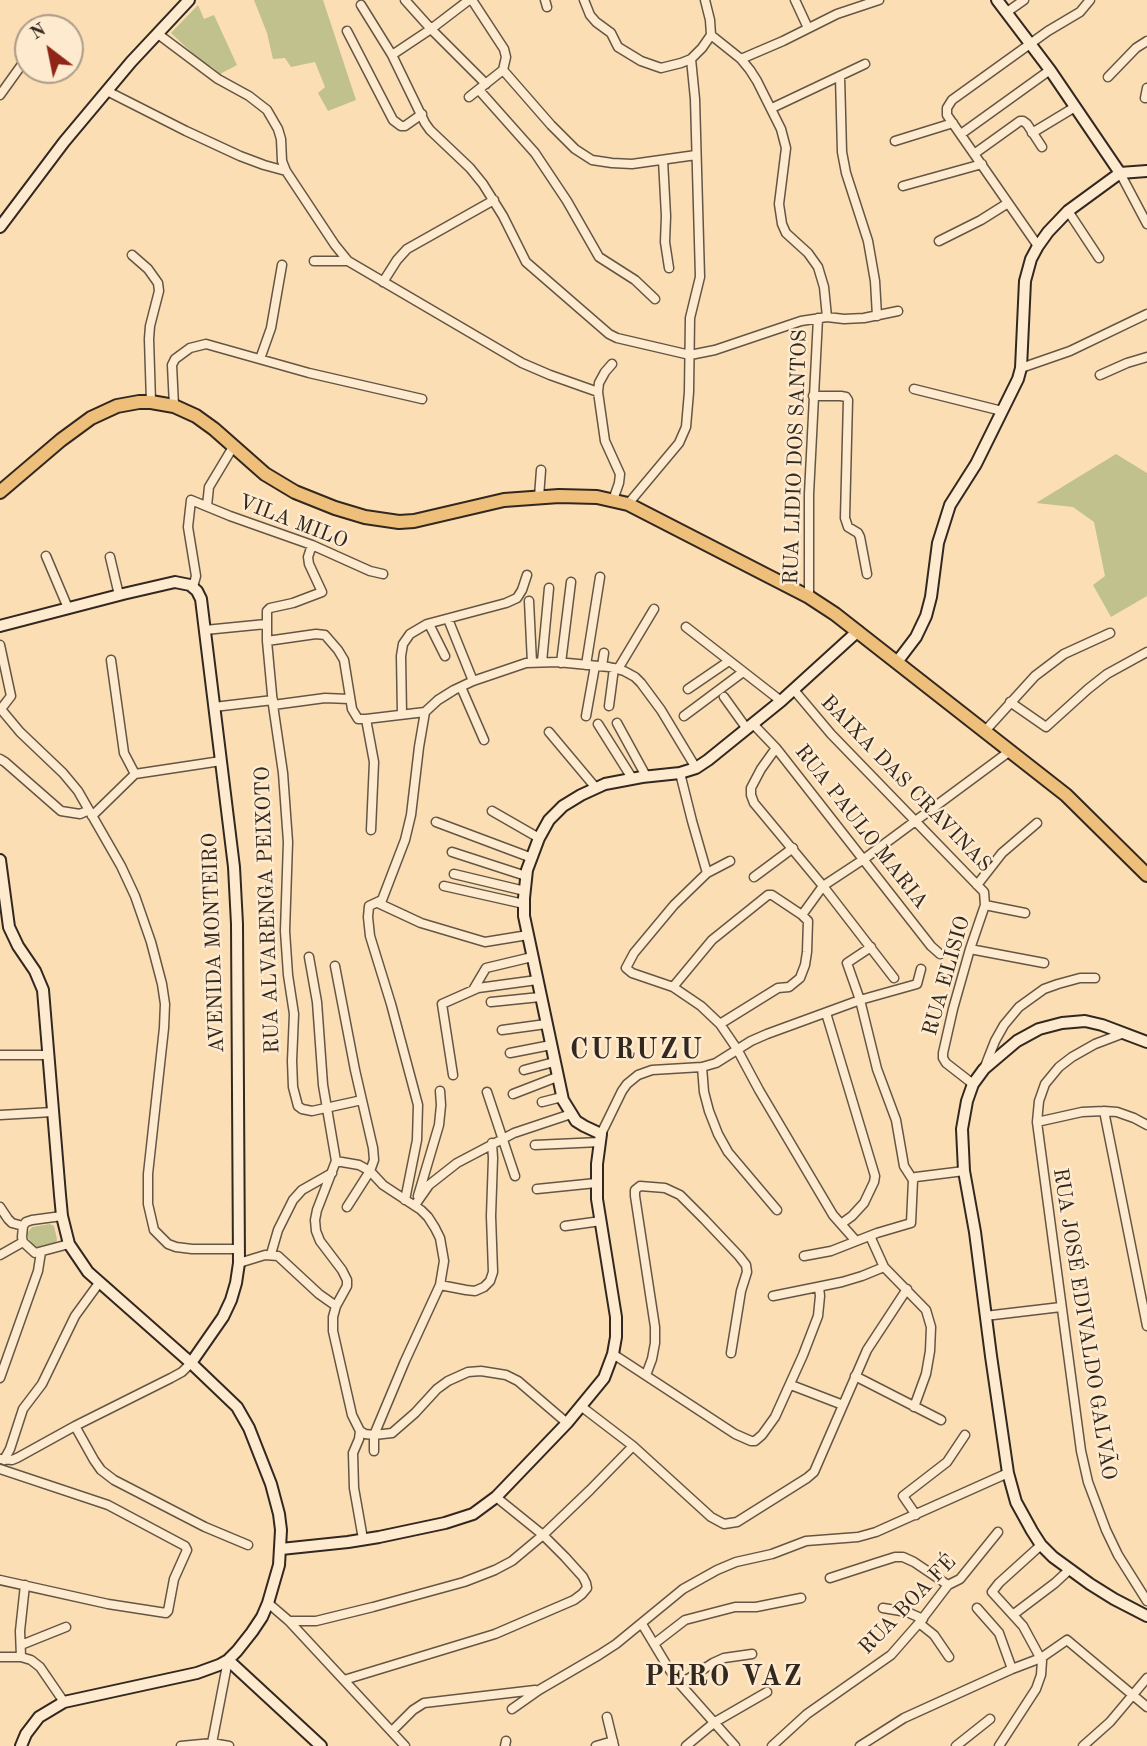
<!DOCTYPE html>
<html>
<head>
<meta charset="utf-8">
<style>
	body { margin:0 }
	#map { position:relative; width:1147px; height:1746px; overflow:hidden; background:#fcdeb5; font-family:"Old Standard TT",serif }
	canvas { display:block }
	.north { position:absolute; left:14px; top:14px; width:70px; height:70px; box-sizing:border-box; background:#fdeacf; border:2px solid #ac9c89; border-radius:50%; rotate:328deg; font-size:19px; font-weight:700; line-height:28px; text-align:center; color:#32281f }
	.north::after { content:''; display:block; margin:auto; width:24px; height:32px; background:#8f2418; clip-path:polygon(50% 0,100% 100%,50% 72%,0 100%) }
</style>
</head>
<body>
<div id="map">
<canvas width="1147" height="1746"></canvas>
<div class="north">N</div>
</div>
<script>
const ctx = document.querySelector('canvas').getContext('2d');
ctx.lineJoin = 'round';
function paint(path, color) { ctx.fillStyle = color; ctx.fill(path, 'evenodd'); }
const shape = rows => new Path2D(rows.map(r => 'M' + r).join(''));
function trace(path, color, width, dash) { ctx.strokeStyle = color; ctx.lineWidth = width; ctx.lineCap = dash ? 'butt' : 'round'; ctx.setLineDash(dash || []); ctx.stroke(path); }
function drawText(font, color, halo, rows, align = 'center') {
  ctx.font = font + ' "Old Standard TT",serif'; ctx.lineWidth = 5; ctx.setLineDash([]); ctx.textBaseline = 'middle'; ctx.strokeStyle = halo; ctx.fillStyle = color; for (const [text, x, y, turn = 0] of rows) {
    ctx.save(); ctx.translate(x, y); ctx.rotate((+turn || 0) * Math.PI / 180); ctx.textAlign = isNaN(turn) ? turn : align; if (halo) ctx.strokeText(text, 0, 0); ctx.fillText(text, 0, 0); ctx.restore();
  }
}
const green = shape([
	[254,0,323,0,356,100,328,111,318,93,325,87,315,62,291,67,285,58,273,59,267,33],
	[198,5,204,19,214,15,237,65,220,74,211,66,207,67,171,33],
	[1116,454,1147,473,1147,596,1111,617,1093,585,1105,576,1094,522,1073,507,1036,503],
	[50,1224,54,1226,57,1239,56,1244,38,1248,33,1246,28,1237,28,1232,32,1227]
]);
const street = shape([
	[405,0,431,29,486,84],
	[545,0,547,7],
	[584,0,590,15,596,22,611,33,618,47,641,61,661,68,681,63,691,59,702,48,711,35],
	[705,0,710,20,711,35,741,59,750,70,757,81,781,129,786,148,779,204,782,224,786,233,808,253,818,267,824,287,827,317],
	[795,0,808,28],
	[361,5,392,55,425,123,430,130,470,168,483,184,503,216,526,262,609,334,617,338,690,355,715,350,801,321,827,317,844,319,864,318,898,311],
	[1007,12,1024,0],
	[347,31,393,120,401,126,405,126,422,114],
	[158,34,218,79,249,96,267,110,278,129,281,139,282,161,286,171,335,245,348,261,522,363,550,375,598,392],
	[392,55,431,29,469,0],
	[741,59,783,41,837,14,879,0],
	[503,70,551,125,575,149,592,160,612,163,632,164,696,155],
	[840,76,842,152,846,173,868,241,875,281,877,316],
	[1108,77,1136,48,1147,41],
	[479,90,535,153,567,201,599,257,635,280,655,299],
	[107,91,186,131,240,156,264,165,286,171],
	[0,95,28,56],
	[469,97,503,70,506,57,504,49,472,0],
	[1145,98,1147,88],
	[772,108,865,64],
	[1032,133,1075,107],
	[961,134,1050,70],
	[895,141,953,123],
	[974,154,1020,121,1023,121,1027,124,1042,147],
	[663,160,666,216,665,242,669,268],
	[1120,173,1147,224],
	[903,186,982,164],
	[1068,211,1099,258],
	[939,241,981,220,1008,203],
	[1038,246,947,115,947,108,952,100,1048,31,1080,12,1090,0],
	[132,255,148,269,158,283,159,291,150,326,149,339,151,402],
	[314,261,348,261],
	[383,282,397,260,407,249,494,200],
	[260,359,271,328,282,265],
	[612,364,605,372,599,383,598,392,605,441,620,474,619,483,613,500],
	[1021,368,1070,351,1147,314],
	[1100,375,1127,363,1147,357],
	[914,389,1002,411],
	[813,396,841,396,846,397,848,400,845,518,848,527,858,533,860,537,867,574],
	[174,406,172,365,175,359,190,348,206,344,309,373,422,399],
	[539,497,541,470],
	[628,504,679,443,686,427,689,392,690,318,700,277,695,99,691,59],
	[207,506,209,487,233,447],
	[312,545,308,557,309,564,322,592,293,603,270,608,267,611,267,641,273,705,283,773,288,842,285,931,288,975,294,1014,292,1061,293,1087,298,1106,302,1109,312,1111,362,1100],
	[46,556,68,608],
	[110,557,119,595],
	[193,587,196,576,188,527,191,500,230,516,312,545,370,571,383,574],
	[809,597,809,494,818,318],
	[529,601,532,663],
	[448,619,473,681],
	[429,624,445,656],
	[686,627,781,701],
	[205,630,266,624],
	[267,641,316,634,325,635,338,650,344,660,352,709,358,719,366,719,374,762,371,830],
	[0,645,11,696,1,709],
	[111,660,124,753,135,774],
	[542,662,549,588],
	[561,663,571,582],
	[586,665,600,577],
	[602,666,604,653],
	[618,669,654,609],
	[461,687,484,740],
	[688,689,729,661],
	[794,690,831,734,984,892,985,905,970,949,953,1009,943,1053,943,1058,946,1063,973,1084],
	[724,697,747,729],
	[1010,702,1046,727,1088,689,1107,674,1147,652],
	[273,705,325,698,349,699],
	[609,706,614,668],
	[214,707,273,700],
	[0,708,20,732,63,773,78,791,121,866,135,896,151,942,162,984,165,1004,164,1028,148,1174,148,1204,154,1230,168,1244,176,1247,192,1249,239,1249],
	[402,714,401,656,403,644,410,634,427,624,506,603,517,598,522,590,527,575],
	[586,716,595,666],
	[684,716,743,672],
	[366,719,425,712,438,700,454,690,473,681,526,663,557,662,609,667,624,671,635,677,641,683,661,710,696,768],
	[617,723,646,776],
	[598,724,632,778],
	[753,724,776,748,931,946,940,954],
	[985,731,1035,676,1064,654,1110,633],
	[549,732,596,788],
	[776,748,761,769,751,788,751,795,754,803,823,886,894,978],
	[0,759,5,762,61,811,80,814,89,810],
	[680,773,692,821,707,873],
	[135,774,221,761],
	[492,811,539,838],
	[92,816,135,774],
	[436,822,532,858],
	[452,852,526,876],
	[730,861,707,873,674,905,634,953,626,968,632,973,673,987,701,1006,720,1024,737,1049,759,1090,833,1215,856,1241],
	[454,874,525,891],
	[754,877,793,848],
	[977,885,1002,853,1037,823],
	[444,886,524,904],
	[378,903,421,923,485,942,528,935],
	[985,905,1025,913],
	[802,915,823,886,864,859,1010,751],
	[871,947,847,963,860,1000,877,1069,896,1120,904,1166,913,1180],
	[970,949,1044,963],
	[309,957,317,1002,323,1085,336,1161,317,1210,315,1220,316,1231,320,1241,342,1270,347,1280,347,1286,336,1306,333,1317,333,1331,352,1415,360,1431],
	[335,966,355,1070,373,1148,374,1160,370,1171,347,1207],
	[673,987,712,940,768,895,772,895,802,915,808,921,807,952,805,965,800,978,789,987,778,988,720,1024],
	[473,990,486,968,532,957],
	[491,1002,540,997],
	[826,1013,875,1176,874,1182,864,1203,852,1216,841,1224],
	[502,1030,546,1024],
	[1124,1033,1095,1044,1072,1057,1059,1067,1045,1084,1039,1101,1037,1122,1081,1451,1088,1482,1106,1530,1118,1555,1147,1601],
	[510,1053,551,1045],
	[0,1055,49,1055],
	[702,1067,704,1092,709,1111,718,1134,728,1152,777,1210],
	[984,1069,995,1041,1004,1025,1019,1007,1044,989,1058,984,1080,978,1095,978],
	[524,1070,554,1062],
	[453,1075,442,1004,478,988,537,980],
	[487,1092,515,1176],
	[513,1094,557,1077],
	[542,1102,562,1097],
	[1104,1111,1147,1326],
	[0,1115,53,1112],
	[1037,1122,1082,1112,1104,1111,1117,1112,1134,1118,1147,1125],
	[601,1134,622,1091,627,1084,638,1075,652,1070,702,1067,716,1063,751,1041,767,1034,860,1000,917,984,921,969],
	[535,1145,600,1142],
	[336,1161,359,1165,370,1171,383,1185,421,1210,428,1217,435,1228,440,1238,444,1261,440,1285,405,1361,374,1435,374,1451],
	[913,1180,916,1177,964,1171],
	[537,1189,596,1183],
	[418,1196,439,1125,441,1105,440,1091],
	[405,1200,417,1140,418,1105,391,1004,370,936,368,917,369,906,382,900,405,840,411,815,419,747,425,712],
	[415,1205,429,1185,457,1163,514,1133,571,1114],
	[0,1207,8,1219,12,1223,23,1226],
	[62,1216,32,1220,26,1222,23,1226,22,1237,23,1242,35,1253,69,1244],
	[565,1226,601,1221],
	[870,1236,884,1267,926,1310,931,1327,930,1351,926,1374,914,1407],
	[271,1254,278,1230,293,1200,302,1190,332,1173],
	[0,1255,23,1242],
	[804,1256,831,1251,877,1233,911,1223,913,1180],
	[239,1263,265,1255,278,1256,319,1294,336,1306],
	[440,1285,466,1290,475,1291,484,1287,490,1281,493,1272,491,1216,493,1158,492,1143],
	[773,1296,842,1282,862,1276,884,1267],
	[985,1316,1061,1307],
	[613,1354,735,1434,751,1441,755,1441,762,1435,775,1417,803,1355,818,1316,820,1296,819,1287],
	[646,1375,652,1359,655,1343,655,1327,635,1196,635,1190,640,1186,665,1188,680,1195,704,1219,739,1256,746,1265,747,1272,741,1291,731,1353],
	[855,1376,941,1420],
	[0,1378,38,1271,41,1252],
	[791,1385,843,1405],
	[582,1407,633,1446,711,1517,724,1524,737,1522,807,1478,814,1472,867,1350,907,1289],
	[75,1426,94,1460,101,1470,114,1480,205,1527,248,1545],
	[360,1431,365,1434,374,1435,392,1433,415,1413,437,1389,448,1381,468,1372,481,1371,506,1375,518,1381,567,1423],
	[360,1431,359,1439,353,1453,354,1488,363,1539],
	[0,1459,12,1460,17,1458,75,1426,171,1378,182,1372,191,1363],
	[4,1460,10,1449,23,1409,42,1384,75,1316,99,1283],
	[0,1469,108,1505,185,1546,187,1550,174,1579,168,1611,166,1613,108,1604,0,1580],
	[916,1515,903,1496,947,1462,965,1435],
	[830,1578,876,1563,895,1557,903,1557,914,1562,948,1585],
	[268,1603,289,1621,405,1746],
	[883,1608,907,1612,923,1619],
	[977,1608,999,1633,1012,1669],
	[1014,1614,1055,1583,1069,1570],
	[289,1621,316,1621,373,1607,464,1582,495,1570,512,1561,543,1535,590,1490,633,1446],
	[919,1623,934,1635,949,1657],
	[642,1624,669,1669,680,1684,735,1746],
	[654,1644,685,1620,735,1607,756,1607,801,1598],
	[21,1645,66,1627],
	[0,1657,21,1657,31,1660,40,1667,64,1702],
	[21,1657,20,1631,25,1585],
	[344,1680,495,1634,574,1600,582,1594,587,1588,586,1583,583,1577,565,1557,543,1535,496,1497],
	[680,1684,713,1663,724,1658,752,1654],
	[512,1709,539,1690,599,1655,616,1644,683,1589,717,1570,736,1562,772,1554,806,1541,858,1537,876,1532,1008,1473],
	[607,1717,614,1746],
	[392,1731,413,1710,424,1703,535,1690],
	[212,1743,228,1660],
	[181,1746,212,1743,229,1746],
	[505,1746,506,1741],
	[596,1746,613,1741],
	[686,1746,715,1722,767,1692],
	[772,1746,807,1714,891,1655,919,1623,948,1585,960,1579,998,1532],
	[860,1746,904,1718,1012,1669,1041,1658,1067,1640,1147,1707],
	[956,1746,990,1719],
	[999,1746,1036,1689,1041,1675,1042,1661,1023,1626,992,1592,999,1583,1041,1545],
	[1083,1746,1110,1722,1147,1678]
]);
const secondary = shape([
	[997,0,1050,70,1120,173],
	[1120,173,1147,171],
	[0,227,64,142,131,62,189,0],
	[0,626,123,594,175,582,190,585,197,591,201,599,234,867,237,924,239,1263,236,1283,231,1300,223,1317,191,1363],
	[897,662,916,637,926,616,931,597,938,543,950,505,976,464,1018,379,1021,368,1025,281,1031,259,1038,246,1048,232,1068,211,1120,173],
	[0,860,9,927,18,946,35,971,43,990,60,1195,62,1216,69,1244,88,1272,191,1363,237,1407,249,1428,271,1484,279,1514,281,1530,279,1565,268,1603,262,1617,252,1632,237,1651,228,1660,219,1665,197,1673,64,1702,39,1717,26,1734,21,1746],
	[1147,1042,1102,1025,1085,1021,1062,1023,1039,1029,1017,1041,984,1069,973,1084,967,1101,962,1129,964,1171,975,1232,991,1356,1008,1473,1016,1502,1032,1531,1041,1545,1053,1557,1090,1584,1114,1599,1147,1616],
	[281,1549,348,1542,379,1537,445,1523,473,1514,496,1497,567,1423,604,1378,613,1354,616,1337,616,1317,597,1199,597,1164,601,1134,584,1126,576,1121,563,1100,524,916,524,898,527,870,539,838,549,820,563,806,581,795,605,784,642,777,680,773,696,768,708,760,781,701,858,631],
	[228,1660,321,1746]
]);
const primary = shape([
	[0,492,61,440,91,418,117,406,139,402,151,402,174,406,196,416,214,429,265,474,295,492,335,508,365,517,399,522,414,521,504,500,559,496,597,497,628,504,809,597,835,614,1066,795,1147,875]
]);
const streetNames = [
	["RUA LIDIO DOS SANTOS",796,457,-88],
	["VILA MILO",293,522,21],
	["BAIXA DAS CRAVINAS",906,784,46],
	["RUA PAULO MARIA",861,827,52],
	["RUA ALVARENGA PEIXOTO",268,910,-92],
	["AVENIDA MONTEIRO",214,943,-92],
	["RUA ELISIO",947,976,-74],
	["RUA JOSÉ EDIVALDO GALVÃO",1084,1324,81],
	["RUA BOA FÉ",908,1605,-46]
];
const districtNames = [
	["CURUZU",637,1051],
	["PERO VAZ",724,1678]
];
paint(green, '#c0c18d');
trace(street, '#645644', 11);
trace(secondary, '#32281f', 14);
trace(primary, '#32281f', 16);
trace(street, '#fdeacf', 8);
trace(secondary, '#fdeacf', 10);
trace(primary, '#eebf7a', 12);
drawText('21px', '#32281f', '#fdeacf', streetNames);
ctx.letterSpacing = '2px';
drawText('bold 28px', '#32281f', '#fdeacf', districtNames);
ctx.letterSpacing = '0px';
</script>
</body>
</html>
